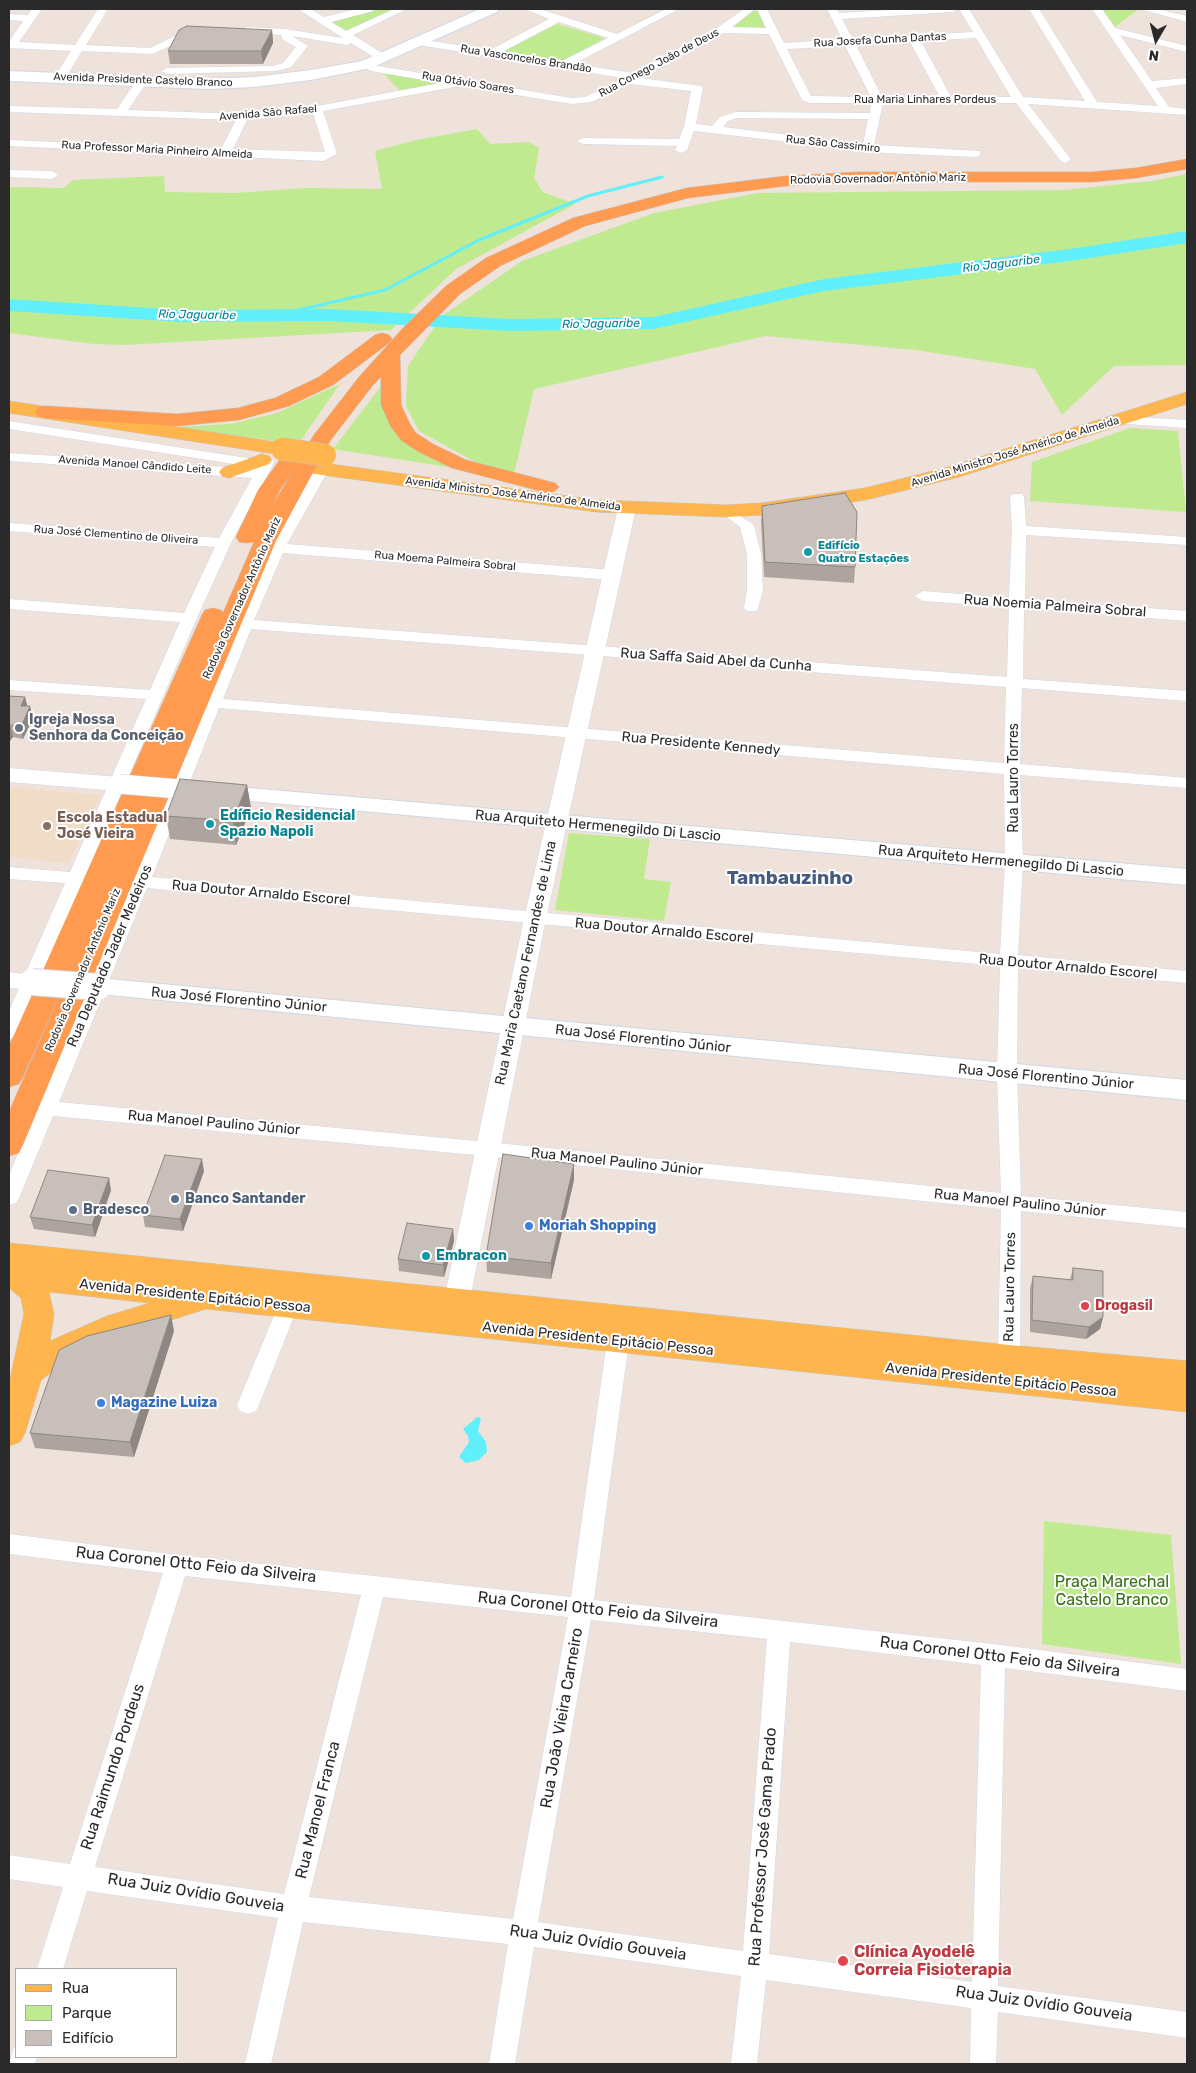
<!DOCTYPE html>
<html>
<head>
<meta charset="utf-8">
<style>
	body { margin:0 }
	#map { position:relative; width:1196px; height:2073px; overflow:hidden; background:#eee2da; font-family:Rubik,sans-serif }
	canvas { display:block }
	.frame { position:absolute; inset:0; border:10px solid #2a2a2a; pointer-events:none }
	.legend { position:absolute; left:15px; top:1968px; width:162px; height:90px; box-sizing:border-box; background:#fff; border:1px solid #aaa; margin:0; padding:6px 9px; list-style:none; font-size:15px; color:#2a2a2a }
	.legend li { display:flex; align-items:center; gap:10px; height:25px }
	.legend b { width:25px; border:1px solid #aaa }
	.north { position:absolute; left:1131px; top:15px; width:50px; height:50px; -webkit-text-stroke:4px #fff; paint-order:stroke; rotate:188deg; font-size:14px; font-weight:700; line-height:20px; text-align:center; color:#2a2a2a }
	.north::after { content:''; display:block; margin:auto; width:18px; height:22px; background:#2a2a2a; clip-path:polygon(50% 0,100% 100%,50% 72%,0 100%) }
</style>
</head>
<body>
<div id="map">
<canvas width="1196" height="2073"></canvas>
<div class="frame"></div>
<ul class="legend">
<li><b style="height:6px;background:#ffb54e"></b>Rua</li>
<li><b style="height:14px;background:#c0ea90"></b>Parque</li>
<li><b style="height:14px;background:#c9bfba"></b>Edifício</li>
</ul>
<div class="north">N</div>
</div>
<script>
const ctx = document.querySelector('canvas').getContext('2d');
ctx.lineJoin = 'round';
function paint(path, color) { ctx.fillStyle = color; ctx.fill(path, 'evenodd'); }
const shape = rows => new Path2D(rows.map(r => 'M' + r).join(''));
function trace(path, color, width, dash) { ctx.strokeStyle = color; ctx.lineWidth = width; ctx.lineCap = dash ? 'butt' : 'round'; ctx.setLineDash(dash || []); ctx.stroke(path); }
function drawText(font, color, halo, rows, align = 'center') {
  ctx.font = font + ' Rubik,sans-serif'; ctx.lineWidth = 4; ctx.setLineDash([]); ctx.textBaseline = 'middle'; ctx.strokeStyle = halo; ctx.fillStyle = color; for (const [text, x, y, turn = 0] of rows) {
    ctx.save(); ctx.translate(x, y); ctx.rotate((+turn || 0) * Math.PI / 180); ctx.textAlign = isNaN(turn) ? turn : align; if (halo) ctx.strokeText(text, 0, 0); ctx.fillText(text, 0, 0); ctx.restore();
  }
}
const education = shape([
	[9,787,100,795,69,863,9,857]
]);
const green = shape([
	[378,9,397,9,347,31,330,21],
	[1102,9,1139,9,1115,27],
	[753,11,758,11,766,28,732,28],
	[557,24,605,38,561,63,499,53],
	[386,72,448,82,401,92,384,74],
	[477,129,490,144,529,142,539,148,534,178,543,192,575,204,456,269,391,330,125,345,94,344,9,333,9,187,64,188,73,180,164,176,165,192,235,193,306,188,382,189,375,151,416,140],
	[1187,174,1187,365,1114,366,1062,415,1035,369,916,350,766,336,534,389,514,474,477,463,419,431,406,406,408,366,442,316,522,261,654,213,758,193,1065,190,1152,181],
	[340,384,298,444,175,427,230,424,277,413],
	[382,385,397,433,474,471,333,449],
	[1130,428,1178,431,1186,512,1030,501,1032,462],
	[569,833,650,839,644,879,671,882,664,921,555,910],
	[1044,1521,1171,1535,1181,1664,1042,1644]
]);
const water = shape([
	[477,1417,481,1418,478,1431,486,1442,487,1452,479,1460,466,1463,459,1457,469,1442,468,1436,463,1429]
]);
const stream = shape([
	[277,315,385,290,479,240,588,196,662,177]
]);
const river = shape([
	[1187,231,1187,243,1070,261,824,291,654,329,510,331,329,321,183,322,9,311,9,299,183,310,329,309,510,319,654,317,824,279,1070,249,1187,231]
]);
const minor = shape([
	[32,9,42,9,19,42,75,45,98,9,108,9,86,45,150,48,181,33,197,29,202,32,152,54,82,51,64,80,60,81,54,78,71,51,9,48,9,42,23,21,9,20,9,14,28,15,32,9],
	[298,9,310,9,324,17,357,9,374,9,373,11,331,22,346,31,394,9,407,9,353,35,387,56,387,60,379,60,351,43,347,45,292,36,308,46,291,67,277,71,167,74,161,71,167,68,272,66,283,63,296,47,283,40,281,35,243,32,242,30,247,27,285,29,343,38,298,9],
	[525,9,540,9,617,34,666,9,679,9,574,64,633,73,717,28,744,9,755,9,732,27,766,28,757,9,767,9,784,43,842,39,827,9,837,9,839,13,904,9,958,9,953,12,842,19,853,39,973,32,959,9,969,9,1023,97,1085,101,1029,9,1039,9,1097,102,1158,106,1092,9,1102,9,1115,28,1187,46,1187,52,1120,35,1152,81,1187,78,1187,84,1156,88,1169,107,1187,109,1187,115,1028,104,1071,159,1065,163,1061,161,1016,103,883,103,874,145,980,151,980,155,976,157,885,153,694,131,687,150,681,153,675,150,677,146,583,144,577,141,583,138,679,139,684,127,691,91,630,84,591,102,572,104,460,86,323,111,337,154,323,161,9,146,9,140,221,149,236,120,9,112,9,106,117,109,137,80,141,79,147,82,128,110,243,114,317,106,441,83,371,71,361,65,366,62,378,66,572,98,585,97,620,80,622,78,419,45,414,42,419,39,490,50,549,19,525,9],
	[559,22,608,38,562,61,502,52,559,22],
	[723,33,769,34,802,100,810,103,871,103,870,113,736,112,720,117,712,126,696,124,703,88,701,86,640,78,723,33],
	[976,38,1011,97,951,97,921,41,976,38],
	[910,42,940,97,882,97,856,45,910,42],
	[845,46,871,97,811,96,787,49,845,46],
	[313,113,325,152,233,149,247,120,313,113],
	[737,118,868,119,863,144,723,127,728,121,737,118],
	[1140,9,1157,9,1187,16,1187,22,1140,9],
	[9,170,52,171,58,175,52,179,9,177,9,170],
	[1118,416,1187,420,1187,428,1113,423,1111,420,1113,417,1118,416],
	[9,421,247,458,254,462,247,466,9,429,9,421],
	[9,453,256,469,263,458,268,457,275,461,231,543,197,618,18,1032,16,1037,9,1039,9,1011,65,883,9,879,9,867,70,872,146,699,9,690,9,680,150,690,180,622,9,609,9,599,184,613,215,547,9,531,9,523,219,538,252,478,9,461,9,453],
	[322,465,329,469,287,544,612,570,620,575,612,580,283,553,254,620,1007,677,1009,607,923,601,915,596,923,591,1009,598,1012,530,1010,497,1012,494,1022,494,1024,497,1026,526,1187,537,1187,545,1026,535,1025,599,1187,611,1187,621,1024,608,1023,679,1187,691,1187,701,1022,688,1020,764,1187,778,1187,788,1020,775,1023,862,1018,955,1187,971,1187,983,1018,968,1017,1074,1021,1196,1187,1212,1187,1228,1021,1211,1020,1358,1017,1364,1009,1367,1001,1364,998,1358,1001,1209,487,1156,53,1116,19,1198,16,1203,9,1205,9,1175,132,882,237,624,271,548,315,469,322,465],
	[251,629,1006,687,1004,763,223,699,251,629],
	[219,708,1004,774,1005,862,1000,954,152,877,219,708],
	[147,888,1000,966,997,1074,1001,1193,487,1142,59,1102,147,888],
	[726,507,754,525,761,554,763,591,757,611,747,611,744,608,747,591,747,554,740,527,719,511,726,507],
	[288,1298,295,1300,298,1306,259,1405,256,1411,248,1414,240,1411,237,1405,278,1306,281,1300,288,1298],
	[618,1333,625,1335,629,1341,594,1600,993,1644,1187,1669,1187,1691,1005,1668,998,1986,1187,2012,1187,2038,998,2012,996,2064,970,2064,971,2008,766,1980,757,2064,731,2064,741,1976,534,1947,515,2064,489,2064,508,1944,303,1922,271,2064,245,2064,278,1918,87,1891,63,1969,37,1969,63,1887,9,1879,9,1855,70,1864,163,1573,9,1554,9,1534,177,1555,571,1597,607,1341,611,1335,618,1333],
	[185,1576,361,1595,284,1894,95,1867,185,1576],
	[383,1597,568,1617,513,1919,309,1897,383,1597],
	[591,1620,767,1639,743,1951,538,1922,591,1620],
	[790,1642,981,1665,972,1982,769,1954,790,1642],
	[14,2047,16,2047,16,2057,37,2057,35,2064,9,2064,14,2047]
]);
const tertiary = shape([
	[627,502,634,504,636,508,546,919,466,1319,462,1326,453,1330,444,1326,440,1319,524,919,618,508,620,504,627,502],
	[9,768,119,777,126,779,130,784,126,789,119,791,9,782,9,768],
	[9,972,40,976,44,982,40,988,32,990,9,988,9,972]
]);
const secondary = shape([
	[480,9,499,9,497,12,371,68,311,80,254,87,208,89,9,81,9,71,208,79,254,77,311,70,362,61,480,9],
	[214,785,1187,869,1187,885,206,797,202,792,206,787,214,785],
	[98,978,1187,1080,1187,1100,89,993,85,987,89,981,98,978]
]);
const primary = shape([
	[1187,392,1187,404,959,477,865,500,762,515,726,517,597,512,315,474,308,472,305,468,308,464,315,462,597,500,726,505,762,503,865,488,945,468,1187,392],
	[9,401,282,443,289,445,292,449,289,453,282,455,9,413,9,401],
	[262,454,269,456,272,460,269,464,229,478,222,476,219,472,222,468,262,454],
	[9,1243,1009,1345,1187,1361,1187,1412,206,1309,127,1334,67,1361,41,1380,25,1433,20,1442,9,1446,9,1384,24,1314,21,1298,9,1288,9,1243],
	[49,1292,150,1303,107,1316,50,1341,54,1314,49,1292]
]);
const trunk = shape([
	[1187,159,1187,169,1136,178,1092,182,858,182,786,186,688,198,585,226,500,266,460,294,400,355,401,405,411,426,416,433,433,444,466,460,555,483,559,487,555,491,548,493,452,468,419,452,402,441,391,427,381,405,381,377,373,385,330,441,276,541,23,1145,19,1153,9,1156,9,1112,85,936,23,1077,19,1084,9,1087,9,1046,202,615,205,610,213,608,221,610,223,613,254,542,247,543,239,542,236,537,258,490,286,451,293,449,302,454,314,435,359,377,403,328,446,286,486,258,573,218,687,188,786,176,858,172,1092,172,1136,168,1187,159],
	[292,472,272,507,280,490,292,472],
	[382,333,389,335,392,339,389,343,333,385,289,406,239,420,177,426,45,418,38,416,35,412,38,408,45,406,177,414,238,408,275,398,319,377,375,335,382,333]
]);
const tertiaryBridge = shape([
	[119,784,179,789]
]);
const secondaryBridge = shape([
	[32,982,98,987]
]);
const primaryBridge = shape([
	[282,449,325,455]
]);
const wall = shape([
	[272,30,273,43,263,64,170,64,168,51],
	[762,506,855,567,854,583,764,577,761,522],
	[9,696,25,697,27,706,33,718,23,739,13,737,9,742],
	[247,785,251,808,236,845,170,839,166,816],
	[204,1171,183,1231,145,1227,143,1215],
	[574,1180,551,1279,487,1272,486,1256],
	[111,1190,95,1237,34,1229,30,1217],
	[453,1229,454,1241,444,1277,399,1271,398,1259],
	[1073,1268,1103,1317,1100,1329,1086,1339,1030,1332,1030,1288,1033,1276,1070,1280],
	[174,1331,134,1457,35,1448,30,1433]
]);
const shadedWall = shape([
	[272,30,273,43,263,64,261,51],
	[25,697,28,709,21,706],
	[30,706,33,718,23,739,21,727],
	[10,725,13,737,9,742,9,727],
	[247,785,251,808,236,845,233,821],
	[202,1159,204,1171,183,1231,180,1219],
	[574,1164,574,1180,551,1279,551,1263],
	[109,1178,111,1190,95,1237,92,1225],
	[453,1229,454,1241,444,1277,443,1265],
	[171,1315,174,1331,134,1457,130,1442],
	[1103,1317,1100,1329,1086,1339,1089,1327]
]);
const building = shape([
	[187,26,272,30,261,51,168,51,179,30,187,26],
	[845,493,857,512,855,567,765,562,762,506,845,493],
	[9,696,25,697,21,706,30,706,21,727,10,725,9,727,9,696],
	[180,779,247,785,233,821,166,816,180,779],
	[503,1154,574,1164,551,1263,486,1256,503,1154],
	[165,1155,202,1159,180,1219,143,1215,165,1155],
	[48,1170,109,1178,92,1225,30,1217,48,1170],
	[407,1223,453,1229,443,1265,398,1259,407,1223],
	[1073,1268,1103,1271,1103,1317,1089,1327,1032,1320,1033,1276,1073,1280,1073,1268],
	[171,1315,130,1442,30,1433,59,1350,87,1336,171,1315]
]);
const markers = [
	[808,552,5,"#0f9aa8"],
	[19,728,5,"#6b7280"],
	[210,824,5,"#0f9aa8"],
	[47,826,5,"#8d6e63"],
	[175,1199,5,"#5c6f8a"],
	[73,1210,5,"#5c6f8a"],
	[529,1226,5,"#3f7fe0"],
	[426,1256,5,"#0f9aa8"],
	[1085,1306,5,"#e0444e"],
	[101,1403,5,"#3f7fe0"],
	[843,1961,6,"#e0444e"]
];
const farStreetnames = [
	["Rua Josefa Cunha Dantas",880,40,-3],
	["Rua Vasconcelos Brandão",526,59,9],
	["Rua Conego João de Deus",659,63,-28],
	["Avenida Presidente Castelo Branco",143,80,2],
	["Rua Otávio Soares",468,83,9],
	["Rua Maria Linhares Pordeus",925,100],
	["Avenida São Rafael",268,113,-5],
	["Rua São Cassimiro",833,144,6],
	["Rua Professor Maria Pinheiro Almeida",157,150,3],
	["Rodovia Governador Antônio Mariz",878,179,-1],
	["Avenida Ministro José Américo de Almeida",1015,452,-17],
	["Avenida Manoel Cândido Leite",135,465,4],
	["Avenida Ministro José Américo de Almeida",513,494,7],
	["Rua José Clementino de Oliveira",116,535,4],
	["Rua Moema Palmeira Sobral",445,561,5],
	["Rodovia Governador Antônio Mariz",242,598,-66],
	["Rodovia Governador Antônio Mariz",83,970,-67]
];
const farCulturenames = [
	["Edifício",818,546],
	["Quatro Estações",818,559]
];
const farWaternames = [
	["Rio Jaguaribe",1001,264,-7],
	["Rio Jaguaribe",197,315,1],
	["Rio Jaguaribe",601,324,-1]
];
const streetNames = [
	["Rua Noemia Palmeira Sobral",1055,606,4],
	["Rua Saffa Said Abel da Cunha",716,660,4],
	["Rua Presidente Kennedy",701,744,5],
	["Rua Lauro Torres",1014,778,-90],
	["Rua Arquiteto Hermenegildo Di Lascio",598,826,5],
	["Rua Arquiteto Hermenegildo Di Lascio",1001,861,5],
	["Rua Doutor Arnaldo Escorel",261,893,5],
	["Rua Doutor Arnaldo Escorel",664,931,5],
	["Rua Deputado Jader Medeiros",110,956,-67],
	["Rua Maria Caetano Fernandes de Lima",526,963,-78],
	["Rua Doutor Arnaldo Escorel",1068,967,5],
	["Rua José Florentino Júnior",239,1000,5],
	["Rua José Florentino Júnior",643,1039,6],
	["Rua José Florentino Júnior",1046,1077,5],
	["Rua Manoel Paulino Júnior",214,1123,5],
	["Rua Manoel Paulino Júnior",617,1162,6],
	["Rua Manoel Paulino Júnior",1020,1203,6],
	["Rua Lauro Torres",1010,1287,-89],
	["Avenida Presidente Epitácio Pessoa",195,1296,6],
	["Avenida Presidente Epitácio Pessoa",598,1339,6],
	["Avenida Presidente Epitácio Pessoa",1001,1380,6]
];
const worshipNames = [
	["Igreja Nossa",29,720],
	["Senhora da Conceição",29,736]
];
const cultureNames = [
	["Edíficio Residencial",220,816],
	["Spazio Napoli",220,832],
	["Embracon",436,1256]
];
const educationNames = [
	["Escola Estadual",57,818],
	["José Vieira",57,834]
];
const serviceNames = [
	["Banco Santander",185,1199],
	["Bradesco",83,1210]
];
const shopNames = [
	["Moriah Shopping",539,1226],
	["Magazine Luiza",111,1403]
];
const healthNames = [
	["Drogasil",1095,1306]
];
const nearStreetnames = [
	["Rua Coronel Otto Feio da Silveira",196,1565,6],
	["Rua Coronel Otto Feio da Silveira",598,1610,6],
	["Rua Coronel Otto Feio da Silveira",1000,1657,7],
	["Rua João Vieira Carneiro",562,1718,-80],
	["Rua Raimundo Pordeus",113,1767,-72],
	["Rua Manoel Franca",318,1810,-76],
	["Rua Professor José Gama Prado",763,1847,-86],
	["Rua Juiz Ovídio Gouveia",196,1893,9],
	["Rua Juiz Ovídio Gouveia",598,1943,8],
	["Rua Juiz Ovídio Gouveia",1044,2004,8]
];
const nearParknames = [
	["Praça Marechal",1112,1582],
	["Castelo Branco",1112,1600]
];
const nearHealthnames = [
	["Clínica Ayodelê",854,1952],
	["Correia Fisioterapia",854,1970]
];
const districtNames = [
	["Tambauzinho",790,879]
];
paint(education, '#f1dcc7');
paint(green, '#c0ea90');
paint(water, '#61effb');
trace(stream, '#61effb', 3);
paint(river, '#61effb');
trace(minor, '#cfd7e5', 1);
trace(tertiary, '#cfd7e5', 1);
trace(secondary, '#cfd7e5', 2);
trace(primary, '#c3c3c3', 1);
trace(trunk, '#c3c3c3', 1);
paint(minor, '#fff');
paint(tertiary, '#fff');
paint(secondary, '#fff');
paint(primary, '#ffb54e');
paint(trunk, '#ff9a51');
trace(tertiaryBridge, '#cfd7e5', 20, []);
trace(secondaryBridge, '#cfd7e5', 28, []);
trace(primaryBridge, '#c3c3c3', 23, []);
trace(tertiaryBridge, '#fff', 19);
trace(secondaryBridge, '#fff', 26);
trace(primaryBridge, '#ffb54e', 22);
paint(wall, '#ada4a0');
paint(shadedWall, '#8d8682');
paint(building, '#c9bfba');
trace(building, '#8d8682', 1);
for (const [x, y, r, color] of markers) { const dot = new Path2D(); dot.arc(x, y, r, 0, 2 * Math.PI); ctx.fillStyle = color; ctx.fill(dot); trace(dot, '#fff', 2); }
drawText('11px', '#2a2a2a', '#fff', farStreetnames);
drawText('bold 11px', '#0d838f', '#fff', farCulturenames, 'left');
drawText('italic 12px', '#028199', '#fff', farWaternames);
drawText('14px', '#2a2a2a', '#fff', streetNames);
drawText('bold 14px', '#5b616d', '#fff', worshipNames, 'left');
drawText('bold 14px', '#0d838f', '#fff', cultureNames, 'left');
drawText('bold 14px', '#785e54', '#fff', educationNames, 'left');
drawText('bold 14px', '#4e5e75', '#fff', serviceNames, 'left');
drawText('bold 14px', '#366cbe', '#fff', shopNames, 'left');
drawText('bold 14px', '#be3a42', '#fff', healthNames, 'left');
drawText('16px', '#2a2a2a', '#fff', nearStreetnames);
drawText('16px', '#366f12', '#fff', nearParknames);
drawText('bold 16px', '#be3a42', '#fff', nearHealthnames, 'left');
drawText('bold 19px', '#455a7f', '#fff', districtNames);
</script>
</body>
</html>
